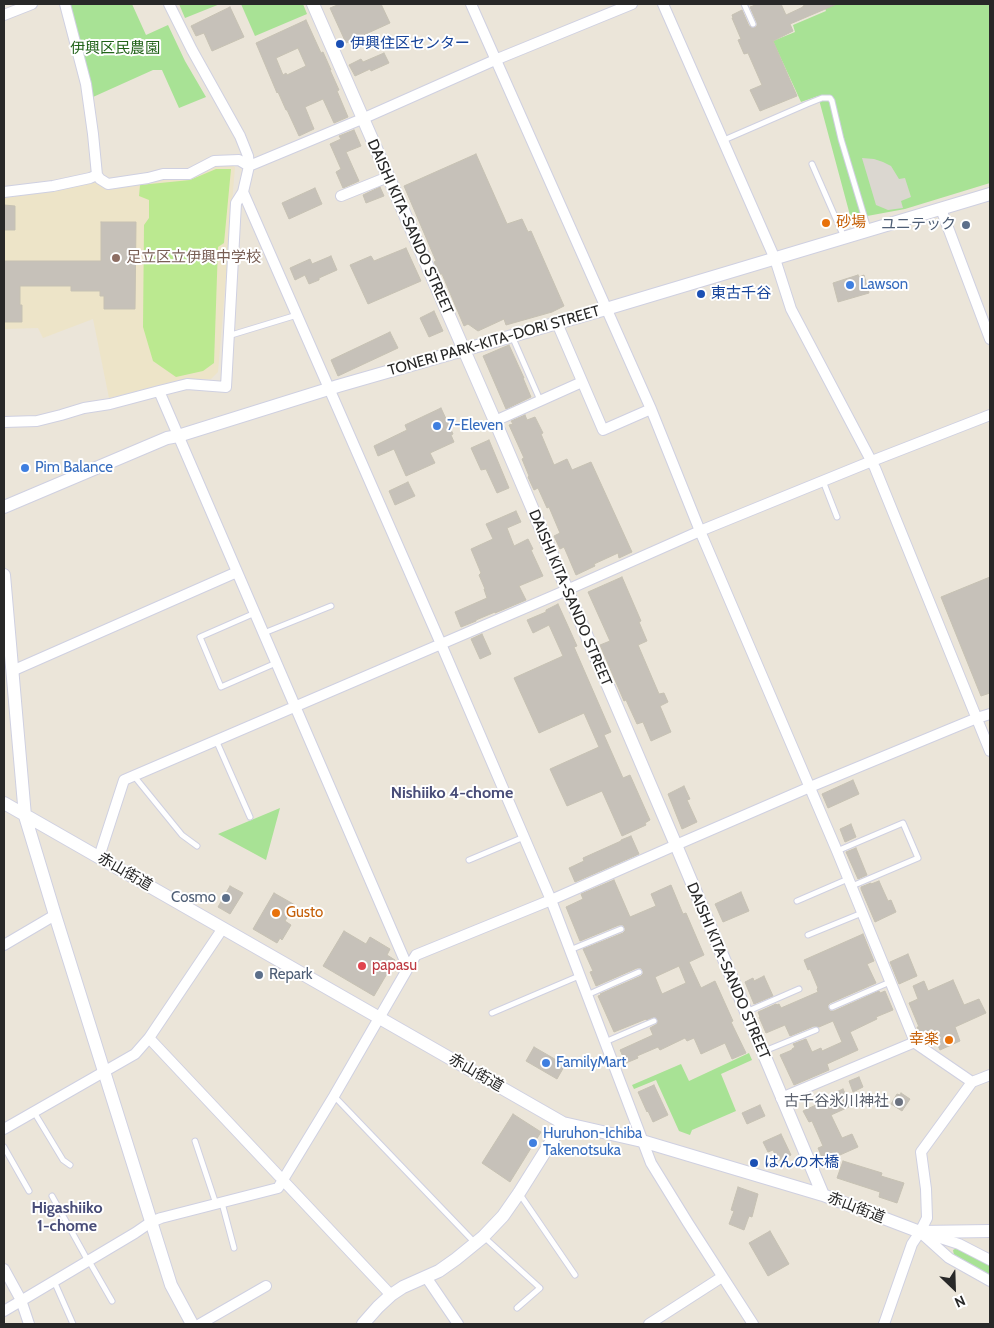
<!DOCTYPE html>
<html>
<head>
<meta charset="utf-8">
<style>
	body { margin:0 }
	#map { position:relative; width:994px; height:1328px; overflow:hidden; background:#ebe5d9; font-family:Cabin,sans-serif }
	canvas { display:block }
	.frame { position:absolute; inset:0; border:5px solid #282828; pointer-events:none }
	.north { position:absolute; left:929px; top:1263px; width:50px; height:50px; -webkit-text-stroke:4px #fff; paint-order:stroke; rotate:156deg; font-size:14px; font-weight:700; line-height:20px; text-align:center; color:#282828 }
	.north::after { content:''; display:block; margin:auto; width:18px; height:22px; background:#282828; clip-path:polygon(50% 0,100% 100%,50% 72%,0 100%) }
</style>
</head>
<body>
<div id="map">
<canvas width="994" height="1328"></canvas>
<div class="frame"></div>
<div class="north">N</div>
</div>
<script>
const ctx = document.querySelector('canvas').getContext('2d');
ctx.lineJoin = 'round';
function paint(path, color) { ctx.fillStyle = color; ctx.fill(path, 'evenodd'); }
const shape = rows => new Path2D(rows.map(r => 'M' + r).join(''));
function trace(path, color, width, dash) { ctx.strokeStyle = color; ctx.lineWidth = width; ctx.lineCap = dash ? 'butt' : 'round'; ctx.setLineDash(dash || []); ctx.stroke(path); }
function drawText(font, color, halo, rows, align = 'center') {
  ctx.font = font + ' Cabin,"Noto Sans JP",sans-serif'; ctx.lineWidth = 4; ctx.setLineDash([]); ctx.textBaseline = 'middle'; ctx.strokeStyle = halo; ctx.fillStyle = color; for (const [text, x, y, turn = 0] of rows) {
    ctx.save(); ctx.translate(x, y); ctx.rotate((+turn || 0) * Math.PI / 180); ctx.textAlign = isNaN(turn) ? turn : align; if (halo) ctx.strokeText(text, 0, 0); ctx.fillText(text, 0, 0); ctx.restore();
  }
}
const education = shape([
	[231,164,235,167,218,372,211,379,187,379,109,398,93,319,43,338,38,328,4,329,4,198,94,182,107,187,170,178,214,165]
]);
const green = shape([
	[69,4,132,4,146,35,168,25,185,61,206,97,179,108,162,70,153,70,93,97,91,83],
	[179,4,220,4,185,18],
	[241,4,303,4,307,14,255,36],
	[823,4,990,4,990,183,905,209,851,219,818,96,801,102,773,41,795,32,793,25,826,11],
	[280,808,266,860,218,834],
	[749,1053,752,1060,721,1074,736,1111,692,1130,690,1135,679,1131,656,1080,634,1089,632,1085,681,1064,689,1081],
	[959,1247,990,1263,990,1275,954,1255,953,1250]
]);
const pitch = shape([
	[216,169,231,169,224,243,218,247,214,363,203,371,176,377,153,361,143,327,144,225,149,218,149,200,139,196,140,185,190,180]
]);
const plaza = shape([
	[862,158,874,159,883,162,891,166,899,179,905,178,911,197,901,201,903,208,888,210,876,205]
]);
const building = shape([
	[340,4,381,4,390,23,346,43,330,8,340,4],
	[758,4,781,4,786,15,803,7,803,6,808,4,837,4,790,24,793,31,773,41,797,96,760,111,750,90,762,85,748,53,744,54,738,40,741,39,732,18,733,18,732,15,742,10,749,26,754,28,757,26,757,23,750,7,758,4],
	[230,7,244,37,212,51,204,33,196,36,191,26,230,7],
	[306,20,321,53,323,52,331,70,330,70,339,90,337,91,348,117,334,123,323,99,305,107,314,129,299,136,287,110,286,110,278,92,277,93,256,43,306,20],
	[298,48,306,66,287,75,286,73,283,75,276,58,298,48],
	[384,53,389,63,371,71,370,69,355,76,349,65,361,59,363,62,384,53],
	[354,130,361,146,346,152,359,181,343,188,336,172,341,169,330,144,341,139,339,136,354,130],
	[476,154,507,224,522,219,528,232,531,231,564,306,552,312,506,325,504,319,478,331,468,324,464,326,442,274,440,274,434,262,436,261,404,186,476,154],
	[380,187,384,196,366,203,363,195,380,187],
	[315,188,322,204,289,219,282,203,315,188],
	[4,205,15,206,15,230,4,230,4,205],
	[101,222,136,222,135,309,104,309,104,296,100,296,100,291,71,291,71,286,20,286,20,305,22,305,22,322,4,322,4,261,101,261,101,222],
	[406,248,421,281,368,304,350,265,371,256,374,261,406,248],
	[331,256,337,270,319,278,319,280,309,284,305,275,295,280,290,268,310,259,312,264,331,256],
	[858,275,859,277,864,275,869,293,838,302,833,283,858,275],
	[434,311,443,331,429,337,420,318,434,311],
	[390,332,398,348,338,376,331,360,390,332],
	[509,345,524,378,523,378,531,397,506,409,483,356,509,345],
	[441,408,453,434,451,435,454,442,430,453,435,463,406,476,394,449,378,456,374,446,407,430,405,425,441,408],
	[525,415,527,420,535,417,543,433,541,434,554,465,567,459,572,470,591,462,632,552,619,558,618,553,594,564,595,566,576,575,564,547,560,549,554,536,560,533,549,507,547,508,538,488,534,490,528,477,529,476,522,459,524,458,509,425,513,424,511,421,525,415],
	[489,440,509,488,497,493,486,469,481,470,471,448,489,440],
	[408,482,415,496,395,505,389,491,408,482],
	[516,511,521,522,507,528,514,546,528,539,533,549,531,550,543,576,519,586,526,600,495,613,495,612,476,620,476,621,461,627,455,612,487,598,484,589,485,589,479,575,481,573,471,549,493,539,486,524,516,511],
	[622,577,641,621,639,622,647,641,638,645,659,694,664,693,668,702,660,706,671,732,651,741,643,722,637,724,626,700,624,701,600,645,610,641,588,592,622,577],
	[990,577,990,693,981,696,941,597,990,577],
	[558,604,577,646,574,647,611,732,604,735,623,778,630,775,650,820,645,823,646,825,622,836,602,791,567,806,550,769,599,747,584,713,539,733,514,678,563,656,549,625,533,633,527,620,546,612,546,610,558,604],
	[482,634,491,654,480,659,471,639,482,634],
	[853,780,859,794,828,808,822,794,853,780],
	[684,786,690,799,687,800,697,822,682,829,668,794,684,786],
	[851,824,856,837,845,842,840,829,851,824],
	[631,836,639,854,575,882,569,868,584,861,583,858,621,841,621,840,631,836],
	[856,848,867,875,858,879,846,852,856,848],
	[614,880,630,917,656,906,651,894,671,885,683,914,686,913,704,955,689,962,701,988,715,981,733,1021,731,1022,746,1053,732,1059,725,1043,701,1054,694,1038,687,1041,685,1038,660,1050,658,1047,637,1056,638,1058,626,1063,620,1050,653,1035,650,1028,657,1024,658,1020,654,1017,646,1020,646,1019,614,1032,598,996,601,995,600,994,641,976,643,974,643,971,641,968,637,968,596,986,590,972,593,971,583,949,623,933,625,931,625,928,623,925,619,925,580,941,566,907,583,899,581,894,614,880],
	[679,966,686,983,662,994,655,977,679,966],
	[879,881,888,901,891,900,896,912,875,922,861,889,861,887,871,883,871,884,879,881],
	[230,886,243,893,230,914,218,907,230,886],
	[741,892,749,911,723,922,715,904,741,892],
	[274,893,295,905,285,921,291,925,282,940,280,938,277,943,253,929,274,893],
	[344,931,366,944,370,937,390,949,387,955,395,960,374,996,323,966,344,931],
	[863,934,874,961,867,964,876,983,830,1003,828,1005,828,1008,830,1011,834,1011,879,991,880,993,885,991,893,1010,876,1017,877,1019,850,1032,858,1050,827,1064,829,1070,794,1085,780,1055,792,1050,792,1049,795,1047,793,1044,806,1039,812,1052,821,1048,822,1051,842,1042,833,1021,819,1027,814,1026,790,1036,785,1025,766,1033,759,1017,760,1017,758,1012,776,1004,777,1005,779,1004,781,1008,818,992,817,989,818,988,810,969,808,970,804,960,863,934],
	[908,954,917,976,899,984,890,962,908,954],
	[764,976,773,996,754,1004,745,982,753,978,754,981,764,976],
	[953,980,964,1005,979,999,986,1013,955,1027,960,1041,940,1050,933,1035,923,1039,917,1027,919,1027,909,1003,918,999,913,986,924,981,928,991,953,980],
	[534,1047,565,1065,557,1079,526,1061,534,1047],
	[859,1077,863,1087,853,1092,849,1081,859,1077],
	[654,1085,668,1115,653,1122,648,1111,647,1112,638,1092,654,1085],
	[843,1089,851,1106,831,1115,842,1138,852,1134,858,1147,824,1162,818,1148,823,1146,812,1121,809,1122,803,1111,827,1100,825,1097,843,1089],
	[901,1093,910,1099,902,1111,891,1104,897,1094,900,1095,901,1093],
	[760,1105,765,1116,747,1124,742,1113,760,1105],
	[513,1114,541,1132,510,1182,482,1163,513,1114],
	[781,1134,791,1155,778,1161,773,1150,768,1152,763,1142,781,1134],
	[843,1161,882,1173,881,1176,904,1183,897,1203,879,1197,880,1192,837,1178,843,1161],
	[738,1187,758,1194,752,1217,749,1216,744,1230,729,1224,734,1211,731,1210,738,1187],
	[770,1231,789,1264,768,1276,749,1243,770,1231]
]);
const service = shape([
	[744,4,753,24],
	[724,140,807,104,822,98,830,98,832,101,841,139,868,229],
	[812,164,844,237],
	[228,336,297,315],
	[512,336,540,400],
	[823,481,837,517],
	[255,613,200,637,221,687,276,663],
	[264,633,331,606],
	[216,740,250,817],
	[134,776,182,835,197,846],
	[837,851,903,823,918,858,852,886],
	[469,860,524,837],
	[797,901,848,879],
	[808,935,862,913],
	[570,950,621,929],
	[587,995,639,972],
	[832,1007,890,982],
	[746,1012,799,989],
	[492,1013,579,976],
	[605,1042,654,1021],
	[762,1052,816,1030],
	[334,1096,475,1243],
	[34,1112,63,1160,70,1165],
	[195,1141,216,1204],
	[4,1147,29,1191],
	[519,1193,575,1275],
	[52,1196,88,1261],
	[222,1203,234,1248],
	[484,1237,540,1288,517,1308],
	[89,1261,112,1301],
	[54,1281,73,1324]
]);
const minor = shape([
	[65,4,86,84,93,134,97,175],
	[471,4,651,409,700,531,837,851,915,1042],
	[663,4,775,259,791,309,875,468,990,751],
	[4,15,32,4],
	[4,192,53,186,90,178,97,175,100,179,108,184,148,178,163,174,189,174,214,161,239,160,249,166,362,119,495,60,632,4],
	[243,192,441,644,551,900,651,1163,688,1223,753,1324],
	[341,196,388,177],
	[941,209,990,339],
	[557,323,603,430,651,409],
	[495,421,582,382],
	[4,422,37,421,61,415,84,408,110,404,159,391,187,384,226,387,236,203,243,192,249,166,248,156,240,136,192,50,169,4],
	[12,671,237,572],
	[99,857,124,780,560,593,700,531,872,461,990,415],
	[4,945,55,915],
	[408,968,416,955,551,900,676,845,810,787,977,718,990,714],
	[149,1038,391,1295],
	[781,1098,915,1042,918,1045,972,1082],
	[4,1129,135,1054,149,1038,223,928],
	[920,1232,949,1258,990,1281],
	[928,1234,959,1244,990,1260],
	[4,1269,21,1300,29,1324],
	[426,1277,458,1324],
	[4,1311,135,1233,151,1222,161,1218,278,1188,334,1096,408,968,159,391],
	[200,1324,266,1286],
	[649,1324,722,1277],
	[884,1324,912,1244,920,1232,927,1218,926,1189,921,1152,972,1082,990,1075]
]);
const tertiary = shape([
	[313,4,495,421,676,845,823,1195],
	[4,507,167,438,178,436,338,386,606,309,990,194],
	[4,575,25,816,55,915,171,1285,192,1324],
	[4,803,563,1123,642,1141,823,1195,920,1232,990,1231],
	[363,1324,378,1307,391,1295,403,1287,439,1271,456,1259,483,1237,503,1216,519,1193,563,1123]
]);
const markers = [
	[340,44,5,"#1a4fb4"],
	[826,223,5,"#e8710a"],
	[966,225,5,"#5c6f8a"],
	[116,258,5,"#8d6e63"],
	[850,285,5,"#3f7fe0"],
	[701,294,5,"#1a4fb4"],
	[437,426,5,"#3f7fe0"],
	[25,468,5,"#3f7fe0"],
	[226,898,5,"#5c6f8a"],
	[276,913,5,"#e8710a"],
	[362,966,5,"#e0444e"],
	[259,975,5,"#5c6f8a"],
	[949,1040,5,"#e8710a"],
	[546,1063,5,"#3f7fe0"],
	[899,1102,5,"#6b7280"],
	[533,1143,5,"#3f7fe0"],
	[754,1163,5,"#1a4fb4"]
];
const transitNames = [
	["伊興住区センター",350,44],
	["東古千谷",711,294],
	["はんの木橋",764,1163]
];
const parkNames = [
	["伊興区民農園",115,49]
];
const foodNames = [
	["砂場",836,223],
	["Gusto",286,913],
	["幸楽",939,1040,"right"]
];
const serviceNames = [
	["ユニテック",956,225],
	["Cosmo",216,898],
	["Repark",269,975,"left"]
];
const streetNames = [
	["DAISHI KITA-SANDO STREET",410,227,66],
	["TONERI PARK-KITA-DORI STREET",494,341,-16],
	["DAISHI KITA-SANDO STREET",570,598,67],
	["赤山街道",125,872,30],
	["DAISHI KITA-SANDO STREET",728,971,67],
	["赤山街道",476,1073,30],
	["赤山街道",856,1208,21]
];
const educationNames = [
	["足立区立伊興中学校",126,258]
];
const shopNames = [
	["Lawson",860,285],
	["7-Eleven",447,426],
	["Pim Balance",35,468],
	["FamilyMart",556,1063],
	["Huruhon-Ichiba",543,1134],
	["Takenotsuka",543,1151]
];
const healthNames = [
	["papasu",372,966]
];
const worshipNames = [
	["古千谷氷川神社",889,1102]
];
const neighbourhoodNames = [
	["Nishiiko 4-chome",452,793],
	["Higashiiko",67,1208],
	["1-chome",67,1226]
];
paint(education, '#ede4c8');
paint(green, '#a8e295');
paint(pitch, '#bbe990');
paint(plaza, '#dbd7d0');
paint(building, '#c6c1b9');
trace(building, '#c6c1b3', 1);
trace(service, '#cfd0e1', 7);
trace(minor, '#cfd0e1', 12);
trace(tertiary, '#cfd0e1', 14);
trace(service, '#fff', 5);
trace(minor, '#fff', 10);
trace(tertiary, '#fff', 12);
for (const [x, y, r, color] of markers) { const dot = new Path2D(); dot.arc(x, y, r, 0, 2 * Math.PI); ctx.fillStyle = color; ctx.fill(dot); trace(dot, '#fff', 2); }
drawText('15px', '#164399', '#fff', transitNames, 'left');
drawText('15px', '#226319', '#fff', parkNames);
drawText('15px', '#c56008', '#fff', foodNames, 'left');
drawText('15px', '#4e5e75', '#fff', serviceNames, 'right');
drawText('15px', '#282828', '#fff', streetNames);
drawText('15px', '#785e54', '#fff', educationNames, 'left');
drawText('15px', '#366cbe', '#fff', shopNames, 'left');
drawText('15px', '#be3a42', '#fff', healthNames, 'left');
drawText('15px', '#5b616d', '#fff', worshipNames, 'right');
drawText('bold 16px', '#494d78', '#fff', neighbourhoodNames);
</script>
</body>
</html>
